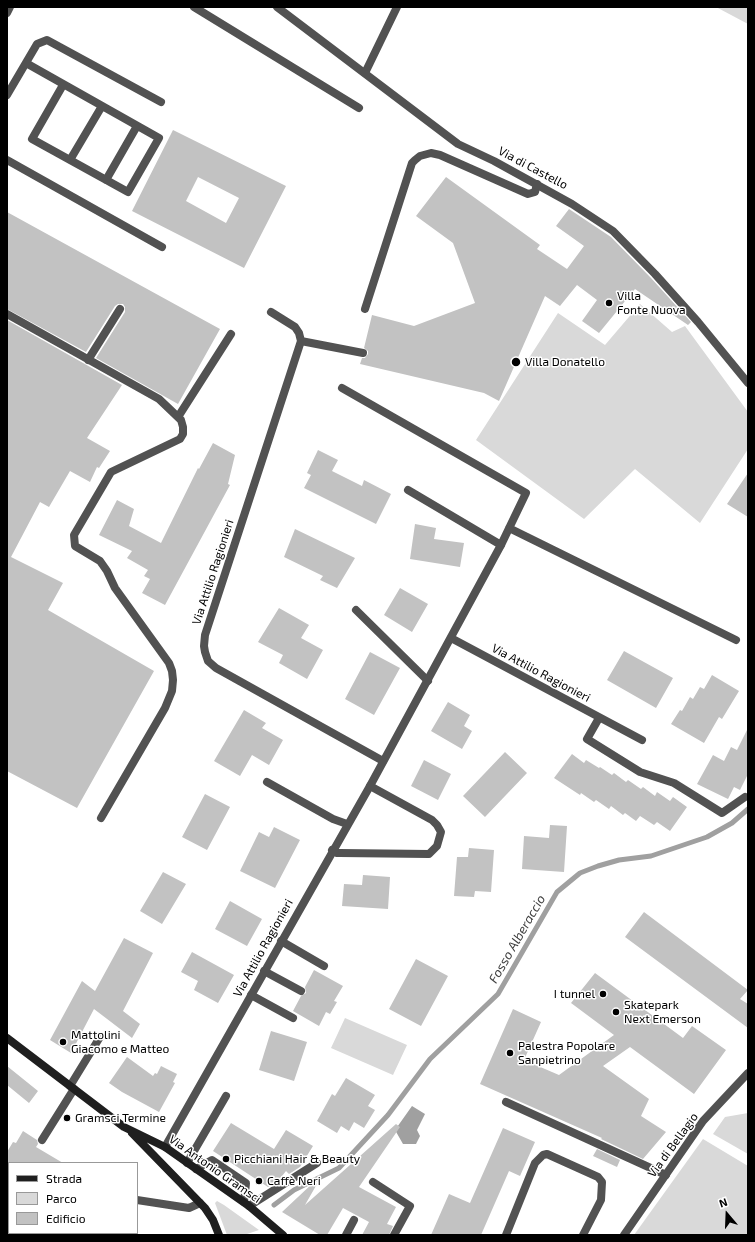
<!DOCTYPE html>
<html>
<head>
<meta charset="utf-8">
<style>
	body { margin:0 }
	#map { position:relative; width:755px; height:1242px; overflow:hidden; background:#fff; font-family:"Exo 2",sans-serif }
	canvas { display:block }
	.frame { position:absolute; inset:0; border:8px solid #000; pointer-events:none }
	.legend { position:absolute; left:8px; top:1162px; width:130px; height:72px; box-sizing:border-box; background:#fff; border:1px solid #999; margin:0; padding:5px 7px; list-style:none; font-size:12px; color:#000 }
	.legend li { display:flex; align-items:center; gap:8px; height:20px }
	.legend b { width:20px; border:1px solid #999 }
	.north { position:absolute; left:707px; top:1194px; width:40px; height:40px; -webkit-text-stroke:3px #fff; paint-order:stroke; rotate:341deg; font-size:11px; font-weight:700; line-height:16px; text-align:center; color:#000 }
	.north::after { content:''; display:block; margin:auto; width:14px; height:18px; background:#000; clip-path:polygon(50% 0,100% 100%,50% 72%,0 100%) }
</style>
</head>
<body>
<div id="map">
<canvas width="755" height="1242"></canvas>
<div class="frame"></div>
<ul class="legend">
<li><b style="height:5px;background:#1f1f1f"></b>Strada</li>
<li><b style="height:11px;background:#d9d9d9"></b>Parco</li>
<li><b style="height:11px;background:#c2c2c2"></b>Edificio</li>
</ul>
<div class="north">N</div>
</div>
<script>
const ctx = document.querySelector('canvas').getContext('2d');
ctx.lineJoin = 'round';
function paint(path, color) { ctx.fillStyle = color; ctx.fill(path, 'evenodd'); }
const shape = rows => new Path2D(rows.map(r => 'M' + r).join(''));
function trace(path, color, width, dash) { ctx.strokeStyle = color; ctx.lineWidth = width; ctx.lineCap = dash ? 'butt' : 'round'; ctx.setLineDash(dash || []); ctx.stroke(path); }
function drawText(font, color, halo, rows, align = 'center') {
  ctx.font = font + ' "Exo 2",sans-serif'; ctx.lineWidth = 3; ctx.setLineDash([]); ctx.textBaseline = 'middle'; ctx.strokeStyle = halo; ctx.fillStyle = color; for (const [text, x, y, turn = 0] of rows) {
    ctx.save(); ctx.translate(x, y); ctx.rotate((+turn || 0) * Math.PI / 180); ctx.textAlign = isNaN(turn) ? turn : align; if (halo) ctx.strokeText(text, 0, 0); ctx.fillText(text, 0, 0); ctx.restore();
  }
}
const green = shape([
	[716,7,748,7,748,24],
	[640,304,672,332,685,326,748,412,748,449,700,523,635,469,584,519,476,440,558,313,605,345],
	[345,1018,407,1045,393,1075,331,1048],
	[748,1113,748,1154,713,1134,725,1117],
	[703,1139,748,1166,748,1235,634,1235],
	[217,1201,224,1205,259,1230,244,1235,227,1235,215,1203]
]);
const water = shape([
	[412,1106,425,1114,417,1130,420,1136,416,1144,403,1144,395,1130]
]);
const stream = shape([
	[274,1205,294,1190,339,1168,388,1115,430,1059,498,994,557,892,580,873,598,866,619,860,651,856,707,837,732,823,748,809]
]);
const building = shape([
	[173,130,286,186,244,268,132,211],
	[198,177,239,198,226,223,186,201],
	[446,177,540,245,537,249,567,269,584,246,556,226,569,209,611,237,651,278,691,322,688,325,635,289,599,333,582,321,597,300,577,285,560,306,545,296,499,401,484,393,360,364,362,358,365,358,368,354,368,351,364,348,372,315,414,326,475,303,453,243,416,216],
	[7,212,220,329,178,404,96,358,125,312,125,307,123,304,118,304,115,306,86,352,7,309],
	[7,320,122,385,87,438,110,451,99,468,97,467,90,482,70,471,49,507,40,502,11,557,63,583,48,610,154,671,77,808,7,771],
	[213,443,235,455,228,484,230,485,165,605,142,593,150,579,144,576,148,570,127,558,132,551,99,535,117,500,134,509,129,526,161,543,198,468,199,469],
	[318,450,338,460,332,471,362,486,364,480,391,494,376,524,304,488,311,475,307,473],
	[748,473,748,517,727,504],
	[415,524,436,528,434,539,464,543,460,567,410,559],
	[295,529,355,558,337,588,320,580,323,576,284,557],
	[400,588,428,604,412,632,384,615],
	[279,608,309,625,301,638,323,650,307,679,279,663,283,655,258,642],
	[624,651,673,678,656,708,607,680],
	[370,652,400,668,374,715,345,699],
	[712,675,739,691,722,719,719,717,704,743,671,724,680,710,682,711,690,697,693,699,700,687,704,689],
	[448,702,470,715,464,726,472,731,462,749,431,731],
	[244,710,266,723,262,728,283,740,269,765,252,755,240,776,214,761],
	[748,728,748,774,740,790,734,787,728,799,697,784,713,755,724,761,731,747,737,750],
	[505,752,527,773,485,817,463,796],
	[572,754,584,763,586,760,599,768,600,767,612,775,614,773,626,782,628,780,641,789,643,787,655,796,657,792,670,801,673,797,687,807,670,831,657,822,654,825,640,816,636,821,625,813,623,815,611,806,609,809,596,800,594,802,581,793,580,795,554,778],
	[424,760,451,774,438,800,411,786],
	[205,794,230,807,207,850,182,837],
	[550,825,567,826,564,872,522,869,524,836,549,838],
	[274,827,300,840,275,888,240,871,259,832,269,837],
	[469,848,494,850,491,892,475,891,474,897,454,896,457,857,468,857],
	[163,872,186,884,162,924,140,911],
	[363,875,390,877,388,909,342,906,344,884,362,885],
	[230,901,262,919,247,946,215,929],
	[644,912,748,990,740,999,748,1004,748,1028,625,937],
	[124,938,153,953,123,1011,140,1024,132,1038,94,1009,71,1053,50,1040,82,981,95,991],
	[192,952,234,975,218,1003,194,990,198,981,181,972],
	[416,959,448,976,421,1026,389,1009],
	[314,970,343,986,334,1001,337,1002,330,1014,326,1012,319,1026,293,1011,301,996,306,993,305,987],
	[595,973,683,1038,692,1026,726,1050,694,1094,630,1047,603,1066,649,1099,641,1116,666,1132,643,1159,601,1139,602,1138,480,1084,513,1009,541,1022,524,1060,559,1075,614,1035,571,1003],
	[271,1031,307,1042,294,1081,259,1070],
	[127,1057,153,1076,155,1073,157,1074,161,1066,177,1074,173,1082,175,1083,159,1112,122,1092,109,1083],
	[7,1066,38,1091,29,1103,7,1085],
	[346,1078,375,1095,368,1106,375,1110,364,1128,354,1122,349,1131,341,1126,337,1133,317,1121,332,1094,335,1096],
	[231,1123,274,1149,286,1130,313,1146,300,1167,289,1174,286,1171,279,1180,268,1187,213,1151],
	[396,1124,400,1127,359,1187,396,1207,387,1224,393,1226,389,1235,362,1235,369,1222,343,1208,327,1235,320,1235,282,1212,314,1182,317,1184,305,1205],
	[503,1128,535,1142,520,1176,509,1171,481,1235,431,1235,449,1194,470,1203],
	[23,1131,37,1140,38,1144,36,1147,63,1163,7,1163,7,1152,13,1142,16,1143],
	[597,1149,620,1160,617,1167,593,1156]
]);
const lane = shape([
	[194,7,359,108],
	[7,13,10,7],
	[26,63,159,138,128,192,32,139,63,85],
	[365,73,397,7],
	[7,95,37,44,47,40,161,102],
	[7,160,162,247],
	[70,160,102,106],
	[106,180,137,126],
	[365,309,412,163,415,160,420,156,431,153,440,155,528,194,535,192,537,184],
	[271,312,295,327,299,333,301,341,205,635,204,646,205,652,208,661,216,668,383,761],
	[7,314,159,399,181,420,183,427,183,434,180,439,111,472,74,535,75,546,100,561,107,571,115,588,169,663,172,671,173,680,172,691,165,708,101,818],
	[301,341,363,353],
	[88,360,120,309],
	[342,388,526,493,501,545,408,490],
	[178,417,231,334],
	[509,528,736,640],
	[356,610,428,681],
	[599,718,587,739,640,772,674,783,722,813,745,797],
	[267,782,333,819,347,824],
	[332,850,337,853,340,853,429,854,437,846,441,832,437,825,432,820,370,786],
	[281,941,324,966],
	[264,971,301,991],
	[251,995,293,1018],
	[70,1086,100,1037],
	[506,1102,666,1175],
	[42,1140,74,1089],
	[187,1163,226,1096],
	[196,1169,212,1160,246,1183,244,1202],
	[373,1182,410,1206,394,1235],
	[137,1200,189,1208,200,1203],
	[249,1206,317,1163],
	[346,1235,354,1220],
	[506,1235,535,1163,543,1155,547,1154,598,1177,602,1182,601,1200,583,1235]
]);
const street = shape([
	[277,7,458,144,494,161,572,204,613,231,655,274,698,322,748,383],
	[451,638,642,740],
	[165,1147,370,786,501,545],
	[624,1235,703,1121,748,1073]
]);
const secondary = shape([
	[7,1038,124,1127,165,1147,249,1206,283,1235],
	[132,1133,205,1208,213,1220,219,1235]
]);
const markers = [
	[609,303,4,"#000"],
	[516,362,5,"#000"],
	[603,994,4,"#000"],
	[616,1012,4,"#000"],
	[63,1042,4,"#000"],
	[510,1053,4,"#000"],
	[67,1118,4,"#000"],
	[226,1159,4,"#000"],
	[259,1181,4,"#000"]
];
const streetNames = [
	["Via di Castello",533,168,28],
	["Via Attilio Ragionieri",213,572,-72],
	["Via Attilio Ragionieri",541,673,28],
	["Via Attilio Ragionieri",263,948,-61],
	["Via di Bellagio",673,1145,-54],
	["Via Antonio Gramsci",215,1169,35]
];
const poiNames = [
	["Villa",617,296],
	["Fonte Nuova",617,310],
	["Villa Donatello",525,362],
	["I tunnel",595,994,"right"],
	["Skatepark",624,1005],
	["Next Emerson",624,1019],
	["Mattolini",71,1035],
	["Giacomo e Matteo",71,1049],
	["Palestra Popolare",518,1046],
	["Sanpietrino",518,1060],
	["Gramsci Termine",75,1118],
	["Picchiani Hair & Beauty",234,1159],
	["Caffè Neri",267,1181]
];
const waterNames = [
	["Fosso Alberaccio",517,939,-60]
];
paint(green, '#d9d9d9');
paint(water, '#a0a0a0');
trace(stream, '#a0a0a0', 5);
paint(building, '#c2c2c2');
trace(lane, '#525252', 8);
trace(street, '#525252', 8);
trace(secondary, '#1f1f1f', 8);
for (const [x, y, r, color] of markers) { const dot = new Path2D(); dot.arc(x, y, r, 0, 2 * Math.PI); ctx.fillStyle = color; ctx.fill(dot); trace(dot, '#fff', 1.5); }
drawText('12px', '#000', '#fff', streetNames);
drawText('12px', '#000', '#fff', poiNames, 'left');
drawText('italic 13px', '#414141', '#fff', waterNames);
</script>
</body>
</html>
